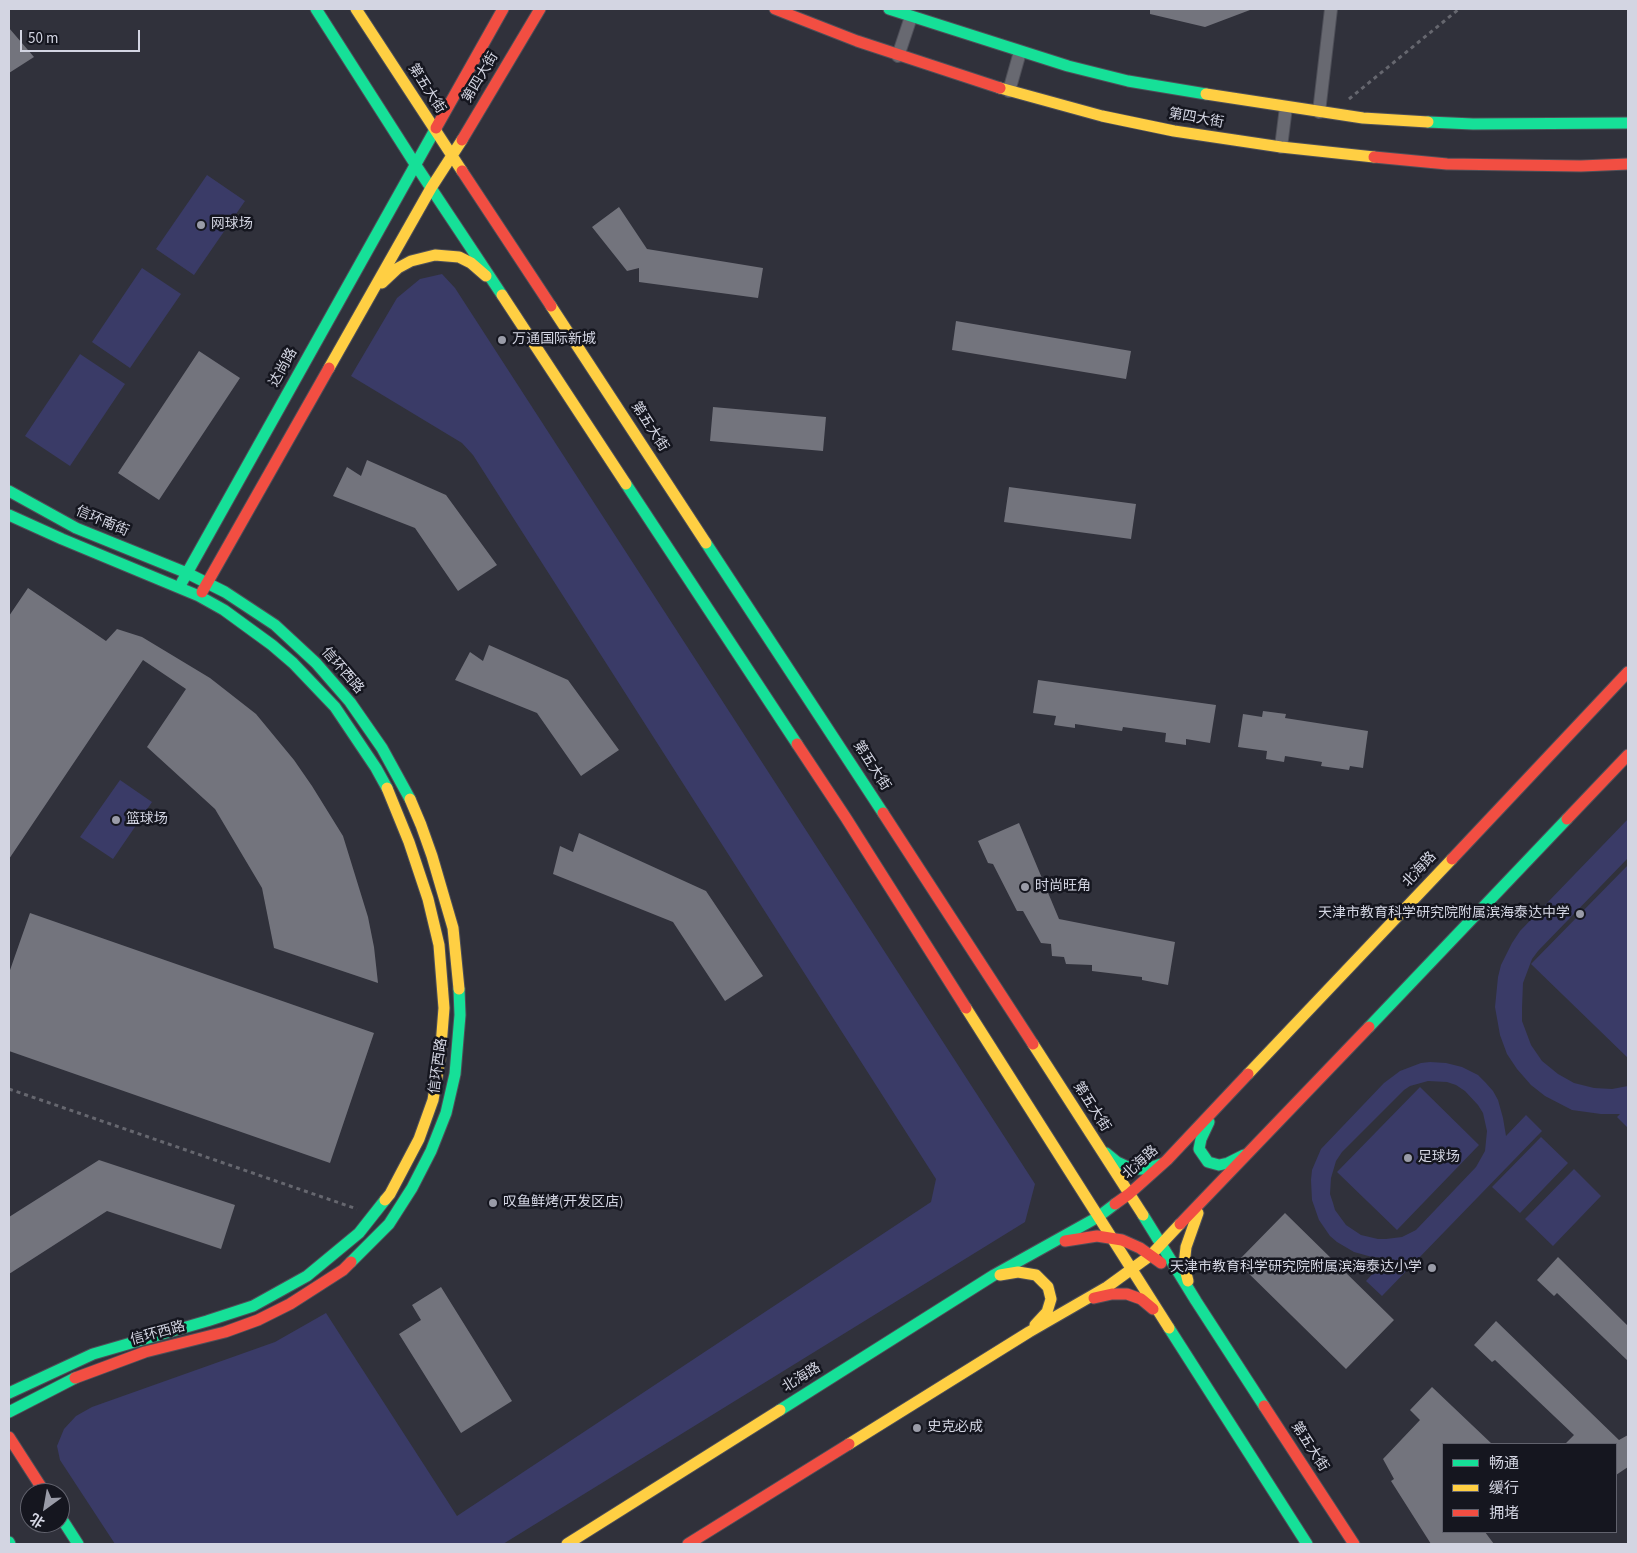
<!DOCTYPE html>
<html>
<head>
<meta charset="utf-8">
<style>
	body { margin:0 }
	#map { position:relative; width:1637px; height:1553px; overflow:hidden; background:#30313b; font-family:"Source Sans 3","Noto Sans SC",sans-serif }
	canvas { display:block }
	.frame { position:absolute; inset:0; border:10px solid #d3d5e2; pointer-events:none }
	.legend { position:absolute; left:1442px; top:1443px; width:175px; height:90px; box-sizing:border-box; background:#15161f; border:1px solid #61626d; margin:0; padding:6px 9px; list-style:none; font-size:15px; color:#d3d5e2 }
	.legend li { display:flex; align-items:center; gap:10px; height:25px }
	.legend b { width:25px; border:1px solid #61626d }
	.north { position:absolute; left:20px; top:1483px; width:50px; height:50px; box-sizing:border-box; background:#15161f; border:1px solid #61626d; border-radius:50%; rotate:212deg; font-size:14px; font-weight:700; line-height:20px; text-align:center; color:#d3d5e2 }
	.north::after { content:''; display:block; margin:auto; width:18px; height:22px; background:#9a9ca8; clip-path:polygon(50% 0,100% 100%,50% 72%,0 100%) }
	.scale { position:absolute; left:20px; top:30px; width:120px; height:22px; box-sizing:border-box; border:2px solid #d3d5e2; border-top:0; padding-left:6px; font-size:15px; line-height:18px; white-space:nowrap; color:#d3d5e2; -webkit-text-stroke:4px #15161f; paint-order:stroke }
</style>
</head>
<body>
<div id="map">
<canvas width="1637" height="1553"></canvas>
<div class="frame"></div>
<ul class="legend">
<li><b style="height:6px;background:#16e098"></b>畅通</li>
<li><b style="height:6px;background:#ffcf43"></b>缓行</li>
<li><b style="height:6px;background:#f24e42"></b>拥堵</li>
</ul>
<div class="north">北</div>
<div class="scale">50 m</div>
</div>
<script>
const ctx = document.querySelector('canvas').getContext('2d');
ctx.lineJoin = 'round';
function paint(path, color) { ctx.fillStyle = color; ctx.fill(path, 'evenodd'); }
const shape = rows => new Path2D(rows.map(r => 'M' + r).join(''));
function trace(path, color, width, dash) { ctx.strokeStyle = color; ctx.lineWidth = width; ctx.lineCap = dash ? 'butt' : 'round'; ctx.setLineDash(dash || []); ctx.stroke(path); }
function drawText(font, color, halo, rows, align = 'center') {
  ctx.font = font + ' "Source Sans 3","Noto Sans SC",sans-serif'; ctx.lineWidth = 5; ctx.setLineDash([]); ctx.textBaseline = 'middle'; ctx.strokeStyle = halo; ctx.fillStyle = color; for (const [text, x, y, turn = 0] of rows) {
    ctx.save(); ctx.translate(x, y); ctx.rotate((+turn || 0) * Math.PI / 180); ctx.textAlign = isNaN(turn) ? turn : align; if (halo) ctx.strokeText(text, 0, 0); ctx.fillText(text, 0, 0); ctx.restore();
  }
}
const green = shape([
	[207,175,245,201,194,275,156,249],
	[142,268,181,294,130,368,92,342],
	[442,274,455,288,1035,1184,1025,1222,503,1544,115,1544,60,1460,57,1446,64,1429,76,1416,92,1407,275,1342,326,1313,457,1516,931,1202,936,1179,473,455,462,443,351,376,397,298,420,279],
	[80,354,125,384,70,466,25,436],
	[120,780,152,802,113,859,80,837],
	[1628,819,1628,858,1538,951,1532,959,1523,983,1522,1008,1522,1021,1531,1045,1542,1061,1558,1074,1574,1083,1594,1088,1612,1089,1628,1086,1628,1128,1617,1117,1620,1114,1601,1114,1572,1110,1545,1096,1531,1085,1517,1069,1507,1054,1500,1035,1495,1007,1498,977,1501,965,1512,943,1520,931],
	[1628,865,1628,1058,1531,964],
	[1430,1062,1446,1063,1462,1067,1478,1075,1485,1082,1493,1091,1498,1100,1503,1118,1506,1136,1526,1115,1542,1131,1382,1296,1366,1281,1387,1258,1372,1257,1354,1252,1337,1242,1330,1236,1319,1220,1312,1200,1311,1180,1312,1170,1321,1149,1384,1083,1400,1071,1421,1063],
	[1428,1081,1447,1082,1456,1085,1465,1091,1478,1105,1483,1113,1487,1131,1485,1151,1476,1167,1416,1230,1402,1237,1386,1239,1378,1239,1361,1235,1346,1225,1335,1210,1333,1203,1330,1194,1331,1178,1336,1161,1342,1152,1404,1090,1410,1086],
	[1420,1087,1479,1145,1397,1230,1337,1172],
	[1541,1137,1568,1163,1520,1213,1492,1187],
	[1574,1169,1601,1196,1553,1246,1525,1219]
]);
const building = shape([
	[1150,9,1249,9,1250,10,1205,27,1150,14],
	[9,28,34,57,9,73],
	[619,207,647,249,763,268,758,298,639,282,639,268,627,271,592,227],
	[956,321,1131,351,1126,379,952,350],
	[199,351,240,378,159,500,118,473],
	[713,407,826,417,823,451,710,441],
	[367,460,446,495,497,565,458,591,415,528,333,496,347,467,361,476],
	[1009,487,1136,504,1131,539,1004,522],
	[28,588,106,641,117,629,142,637,210,678,256,714,294,760,312,786,343,836,368,917,374,947,378,983,274,948,262,888,215,809,147,747,186,689,143,660,9,859,9,616],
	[489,645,568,680,619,750,581,776,537,713,455,680,470,652,483,661],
	[1038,680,1216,705,1210,743,1186,739,1186,745,1165,742,1166,733,1123,727,1122,731,1075,724,1075,728,1054,725,1056,716,1033,713],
	[1263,711,1286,714,1285,718,1368,731,1363,768,1350,766,1349,770,1321,766,1322,762,1285,756,1284,762,1266,759,1267,751,1238,747,1243,714,1262,717],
	[1019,823,1059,919,1175,942,1168,985,1142,980,1142,977,1092,971,1092,965,1066,964,1064,957,1052,956,1051,944,1041,943,1023,911,1017,911,993,864,988,863,978,841],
	[579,833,706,891,763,976,725,1001,673,922,553,874,560,846,573,852],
	[30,913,374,1033,330,1163,9,1051,9,973],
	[99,1160,235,1205,221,1249,107,1211,9,1274,9,1217],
	[1285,1213,1394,1320,1346,1369,1237,1262],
	[1558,1257,1628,1326,1628,1361,1557,1293,1554,1296,1537,1280],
	[441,1287,512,1401,461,1433,399,1334,421,1320,412,1305],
	[1496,1321,1619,1440,1628,1435,1628,1467,1616,1475,1616,1444,1565,1444,1574,1435,1495,1360,1492,1362,1474,1345],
	[1432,1387,1492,1444,1443,1444,1443,1532,1485,1532,1494,1544,1431,1544,1391,1481,1394,1479,1383,1459,1420,1420,1410,1410]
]);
const path = shape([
	[1349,99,1459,9],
	[9,1089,357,1209]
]);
const street = shape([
	[898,56,911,17],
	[1009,91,1020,52],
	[1319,112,1331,9],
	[1281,147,1286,107]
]);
const fast = shape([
	[316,9,415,164,502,295],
	[889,9,1068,66,1128,81,1206,94],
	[1428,122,1473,124,1628,123],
	[626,484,797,744],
	[9,491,76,528,187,573,225,592,275,625,316,663,350,702,382,748,410,799],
	[9,515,62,539,199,596,224,610,272,645,293,663,335,707,376,768,387,788],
	[706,543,883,813],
	[182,582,436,128],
	[1369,1027,1567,819],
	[1209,1122,1201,1139,1199,1149,1208,1162,1219,1165,1228,1163,1244,1155],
	[1106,1153,1117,1162,1132,1169,1147,1169,1161,1164],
	[1143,1215,1196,1301,1264,1406],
	[351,1262,389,1224,412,1188,431,1151,446,1113,455,1074,460,1015,459,989],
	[1169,1328,1307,1544],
	[9,1393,93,1354,207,1321,253,1306,307,1276,359,1233,385,1200],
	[780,1410,994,1275,1098,1217,1115,1204],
	[9,1412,75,1378],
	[60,1516,78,1544],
	[9,1542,10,1544]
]);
const slow = shape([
	[356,9,462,171],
	[1000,88,1102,116,1174,131,1281,147,1374,157],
	[1206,94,1363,118,1428,122],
	[382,283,398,268,411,261,435,255,459,257,471,263,486,276],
	[502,295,626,484],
	[551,306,706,543],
	[329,368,431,188,462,140],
	[410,799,421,825,432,856,453,928,459,989],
	[966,1008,1169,1328],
	[1033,1044,1143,1215],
	[1248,1074,1452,859],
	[385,1200,390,1194,419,1139,433,1100,440,1059,444,1008,439,945,428,899,409,842,387,788],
	[1000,1275,1018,1272,1036,1275,1048,1287,1051,1299,1047,1312,1035,1325],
	[1188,1281,1184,1265,1186,1247,1198,1213],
	[849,1444,1029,1332,1107,1287,1151,1255,1180,1224],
	[567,1544,780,1410]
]);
const jam = shape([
	[775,9,857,41,1000,88],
	[436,128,503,9],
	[462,140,540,9],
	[1374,157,1447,164,1581,166,1628,164],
	[462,171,551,306],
	[202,592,329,368],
	[797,744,846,818,966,1008],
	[883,813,1033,1044],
	[1567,819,1628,755],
	[1452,859,1628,672],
	[1115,1204,1129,1194,1167,1160,1248,1074],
	[1180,1224,1369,1027],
	[1065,1241,1097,1236,1122,1240,1140,1248,1161,1263],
	[1094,1298,1112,1294,1127,1294,1141,1299,1153,1309],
	[75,1378,145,1352,225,1332,258,1320,290,1304,343,1270,351,1262],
	[1264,1406,1354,1544],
	[9,1437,45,1493],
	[688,1544,849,1444]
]);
const markers = [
	[201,225,5,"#9a9ca8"],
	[502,340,5,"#9a9ca8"],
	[116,820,5,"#9a9ca8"],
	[1025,887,5,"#9a9ca8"],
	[1580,914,5,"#9a9ca8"],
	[1408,1158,5,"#9a9ca8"],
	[493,1203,5,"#9a9ca8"],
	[1432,1268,5,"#9a9ca8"],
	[917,1428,5,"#9a9ca8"]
];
const streetNames = [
	["第四大街",481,78,-59],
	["第五大街",426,89,57],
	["第四大街",1196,119,10],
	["达尚路",284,368,-61],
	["第五大街",649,427,57],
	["信环南街",102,522,23],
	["信环西路",342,671,49],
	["第五大街",871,766,57],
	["北海路",1420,870,-47],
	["信环西路",439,1066,-82],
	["第五大街",1091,1107,57],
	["北海路",1141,1163,-42],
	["信环西路",158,1334,-15],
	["北海路",802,1378,-32],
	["第五大街",1309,1447,57]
];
const poiNames = [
	["网球场",211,225],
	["万通国际新城",512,340],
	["篮球场",126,820],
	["时尚旺角",1035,887],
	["天津市教育科学研究院附属滨海泰达中学",1570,914,"right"],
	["足球场",1418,1158],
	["叹鱼鲜烤(开发区店)",503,1203],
	["天津市教育科学研究院附属滨海泰达小学",1422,1268,"right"],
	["史克必成",927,1428]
];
paint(green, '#3a3b67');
paint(building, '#73747d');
trace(street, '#4e4f58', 14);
trace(fast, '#4e4f58', 13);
trace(slow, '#4e4f58', 13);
trace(jam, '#4e4f58', 13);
trace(path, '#66676f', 3, [4, 4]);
trace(street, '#686971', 12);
trace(fast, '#16e098', 11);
trace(slow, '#ffcf43', 11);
trace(jam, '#f24e42', 11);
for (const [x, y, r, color] of markers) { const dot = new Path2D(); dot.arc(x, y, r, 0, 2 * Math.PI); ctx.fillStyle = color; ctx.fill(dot); trace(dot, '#15161f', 2); }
drawText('14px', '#d3d5e2', '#15161f', streetNames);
drawText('14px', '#d3d5e2', '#15161f', poiNames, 'left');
</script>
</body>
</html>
